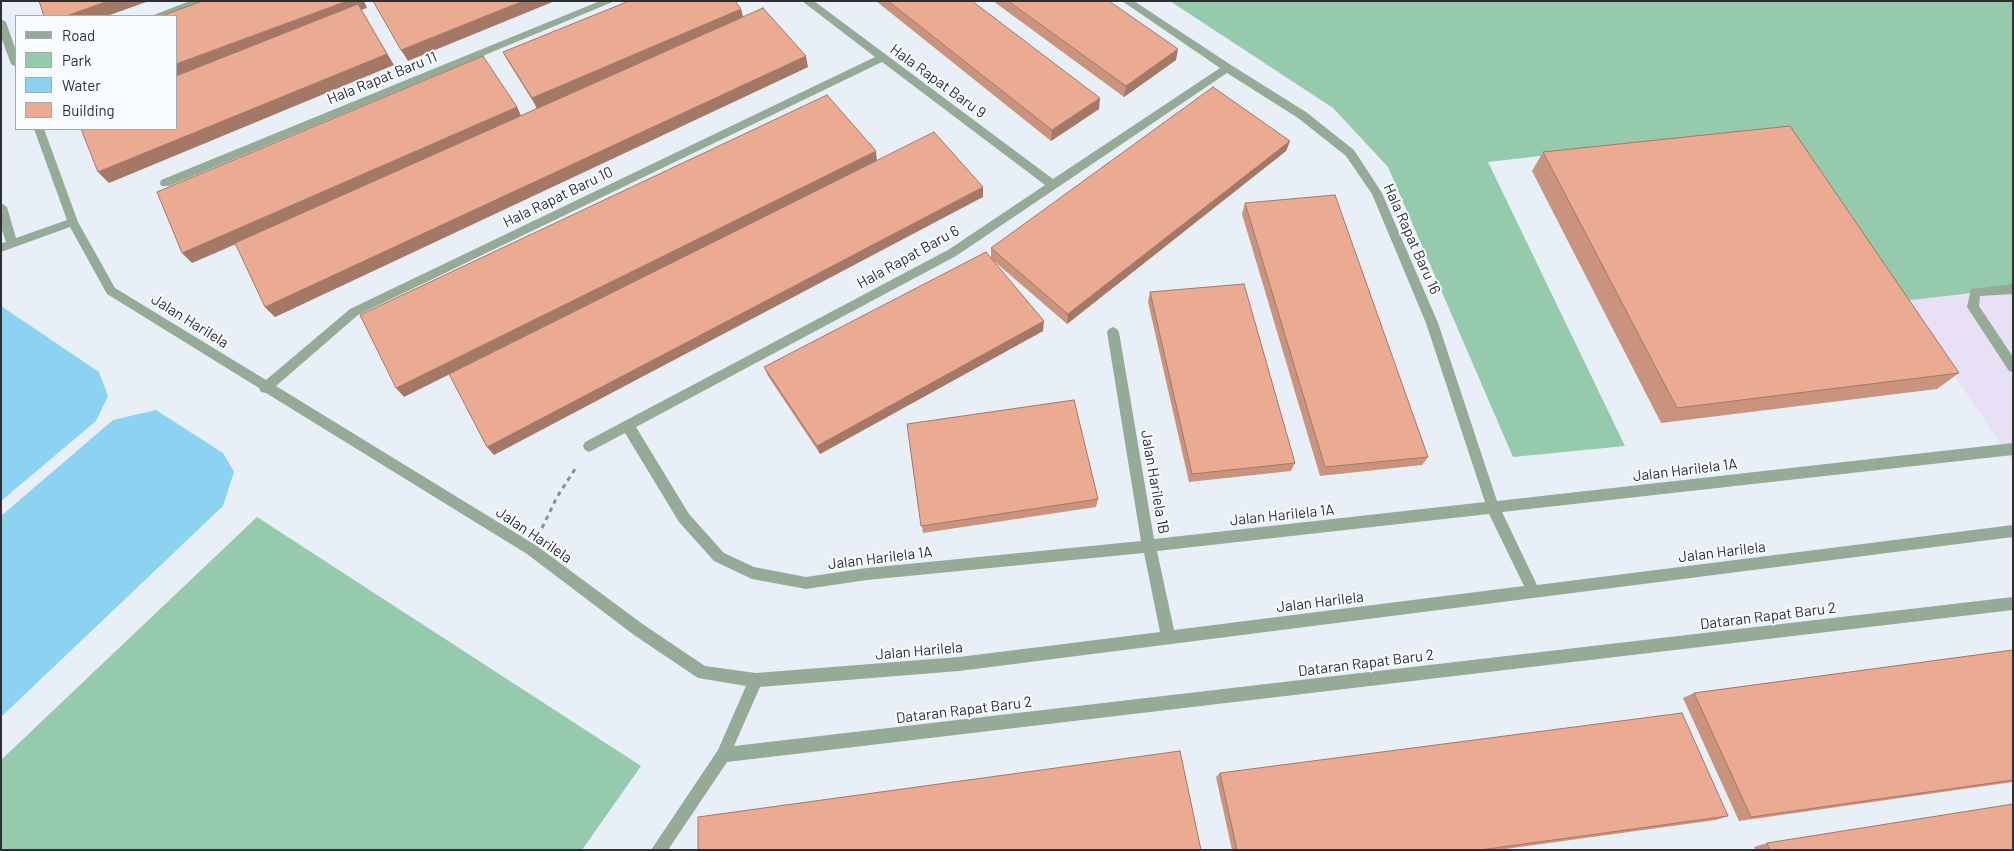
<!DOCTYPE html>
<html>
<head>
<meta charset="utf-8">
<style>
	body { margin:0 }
	#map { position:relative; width:2014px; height:851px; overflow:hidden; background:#e8eff6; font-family:Barlow,sans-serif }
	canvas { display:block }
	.frame { position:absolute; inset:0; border:2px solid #2d2f32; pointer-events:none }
	.legend { position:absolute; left:15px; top:15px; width:162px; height:115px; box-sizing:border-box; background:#f9fcff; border:1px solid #a7aaad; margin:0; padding:6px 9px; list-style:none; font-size:15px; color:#2d2f32 }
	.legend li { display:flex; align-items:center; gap:10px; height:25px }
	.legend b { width:25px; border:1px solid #a7aaad }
</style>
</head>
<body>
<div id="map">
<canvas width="2014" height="851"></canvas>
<div class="frame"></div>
<ul class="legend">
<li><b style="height:6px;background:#96ab97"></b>Road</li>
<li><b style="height:14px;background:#95cbac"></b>Park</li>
<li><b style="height:14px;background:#8cd3f1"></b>Water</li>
<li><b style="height:14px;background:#ebab93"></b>Building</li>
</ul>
</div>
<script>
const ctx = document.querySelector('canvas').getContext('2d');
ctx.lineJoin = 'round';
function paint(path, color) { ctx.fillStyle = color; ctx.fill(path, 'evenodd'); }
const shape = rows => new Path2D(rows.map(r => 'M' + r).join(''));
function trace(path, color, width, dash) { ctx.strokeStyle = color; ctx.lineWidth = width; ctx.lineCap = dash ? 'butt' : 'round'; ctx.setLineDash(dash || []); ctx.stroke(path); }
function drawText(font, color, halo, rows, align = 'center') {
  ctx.font = font + ' Barlow,sans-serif'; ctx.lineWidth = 4; ctx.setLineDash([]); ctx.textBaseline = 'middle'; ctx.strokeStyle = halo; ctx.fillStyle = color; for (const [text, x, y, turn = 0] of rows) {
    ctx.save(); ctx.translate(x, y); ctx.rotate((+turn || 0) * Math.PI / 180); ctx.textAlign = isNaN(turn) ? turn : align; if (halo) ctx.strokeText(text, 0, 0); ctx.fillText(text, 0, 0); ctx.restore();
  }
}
const commercial = shape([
	[2013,288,2013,462,1904,301]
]);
const green = shape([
	[1170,1,2013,1,2013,288,1904,301,1774,129,1488,162,1625,446,1513,457,1388,167,1333,108],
	[257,517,641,766,582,850,1,850,1,760]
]);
const water = shape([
	[1,306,99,372,108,396,96,421,1,501],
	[156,410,223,453,234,472,223,506,1,717,1,516,113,420]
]);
const path = shape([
	[542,528,557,497,577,466]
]);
const minor = shape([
	[190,1,205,1,168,16,154,16,156,14,190,1],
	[600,1,615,1,169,186,161,186,160,183,161,180,600,1],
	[802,1,814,1,1053,179,1220,68,1122,1,1134,1,1231,65,1306,112,1354,150,1382,193,1438,323,1497,501,2013,443,2013,455,1502,512,1537,585,2013,525,2013,537,959,671,760,687,734,746,2013,597,2013,610,727,762,668,850,651,850,718,750,746,686,698,678,634,635,527,554,266,393,261,392,259,388,107,294,70,227,1,252,1,243,6,242,1,227,1,203,7,207,16,238,67,220,34,129,44,129,78,222,115,288,266,380,350,309,875,57,802,1],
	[882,62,1045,185,948,250,585,442,583,446,585,450,589,452,593,450,625,433,679,522,714,561,752,579,806,589,867,580,1144,553,1160,632,959,657,756,673,705,666,644,625,537,546,276,386,358,315,882,62],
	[1227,73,1298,118,1346,156,1372,194,1426,323,1485,502,1154,539,1119,332,1117,329,1113,327,1109,329,1107,332,1141,541,867,568,806,577,754,567,724,553,689,514,636,427,956,256,1227,73],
	[1489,514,1524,586,1174,630,1157,551,1489,514],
	[1,19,6,22,16,51,16,67,11,64,1,37,1,19],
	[2013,284,2013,294,1980,296,1979,306,2013,357,2013,372,2009,371,1967,307,1971,289,2013,284]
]);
const wall = shape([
	[876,1,972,1,1099,109,1051,141],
	[993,1,1109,1,1176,60,1124,97],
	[741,9,743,17,808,67,275,317,265,307,236,244,192,263,517,107,521,116,537,108,509,63,503,52],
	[1290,141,1286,151,1067,324,994,261,1043,331,820,454,768,376,764,367,991,257,991,248],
	[1543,152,1959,373,1937,389,1661,423,1532,171],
	[1245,203,1428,457,1422,465,1320,476,1242,214],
	[1150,292,1295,463,1291,471,1189,482,1148,302],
	[907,424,1098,499,1096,507,923,533],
	[2013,650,2013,782,1739,821,1683,698,1694,693],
	[1220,773,1728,816,1716,820,1498,850,1232,850,1216,777],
	[1767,843,2013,850,1756,850,1754,847]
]);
const shadedWall = shape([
	[108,1,149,1,107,16,66,16],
	[347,1,364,1,367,8,361,10,394,65,109,183,98,172,176,79,176,64],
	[523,1,555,1,408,61,401,50],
	[741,9,744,21,537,109,532,98],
	[1178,49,1176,60,1124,97,1126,86],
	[806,56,808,67,275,317,265,307],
	[1100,98,1099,109,1051,141,1052,130],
	[517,107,522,118,192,263,182,253],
	[1290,141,1286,151,1067,324,1068,314],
	[876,151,877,161,404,397,396,388],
	[983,187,983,197,494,455,487,447],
	[1044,321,1043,331,820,454,817,446]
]);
const building = shape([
	[39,1,108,1,66,16,44,16,39,1],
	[203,1,347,1,176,64,176,16,161,16,203,1],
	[373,1,523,1,401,50,373,1],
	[629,1,735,1,741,9,532,98,503,52,629,1],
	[888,1,972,1,1100,98,1052,130,888,1],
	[1008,1,1109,1,1178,49,1126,86,1008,1],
	[358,4,387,54,98,172,81,129,176,129,176,76,358,4],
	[763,8,806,56,265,307,235,243,763,8],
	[483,56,517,107,182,253,157,192,483,56],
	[1213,87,1290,141,1068,314,991,248,1213,87],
	[827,95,876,151,396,388,360,315,827,95],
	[1790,126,1959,373,1677,408,1543,152,1790,126],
	[934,132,983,187,487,447,449,374,934,132],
	[1335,195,1428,457,1325,467,1245,203,1335,195],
	[986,252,1044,321,817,446,764,367,986,252],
	[1244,284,1295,463,1192,474,1150,292,1244,284],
	[1074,400,1098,499,921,526,907,424,1074,400],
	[2013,650,2013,780,1751,817,1694,693,2013,650],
	[1682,713,1728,816,1480,850,1237,850,1220,773,1682,713],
	[1180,751,1201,850,698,850,698,817,1180,751],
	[2013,804,2013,850,1770,850,1767,843,2013,804]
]);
const streetNames = [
	["Hala Rapat Baru 11",382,78,-22],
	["Hala Rapat Baru 9",938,81,36],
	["Hala Rapat Baru 10",558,197,-26],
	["Hala Rapat Baru 16",1412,239,66],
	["Hala Rapat Baru 6",908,257,-29],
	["Jalan Harilela",190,321,32],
	["Jalan Harilela 1A",1685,470,-7],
	["Jalan Harilela 1B",1155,482,80],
	["Jalan Harilela 1A",1282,515,-6],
	["Jalan Harilela",534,535,34],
	["Jalan Harilela",1722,552,-7],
	["Jalan Harilela 1A",880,558,-7],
	["Jalan Harilela",1320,602,-7],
	["Dataran Rapat Baru 2",1768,616,-7],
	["Jalan Harilela",919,651,-5],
	["Dataran Rapat Baru 2",1366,663,-7],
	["Dataran Rapat Baru 2",964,710,-7]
];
paint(commercial, '#e8e0f5');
paint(green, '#95cbac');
paint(water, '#8cd3f1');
trace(path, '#8c9095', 3, [4.5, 4.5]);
paint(minor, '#96ab97');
paint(wall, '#ca937e');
paint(shadedWall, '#a47867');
paint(building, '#ebab93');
trace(building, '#a47867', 1);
drawText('15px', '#2d2f32', '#f9fcff', streetNames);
</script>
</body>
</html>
